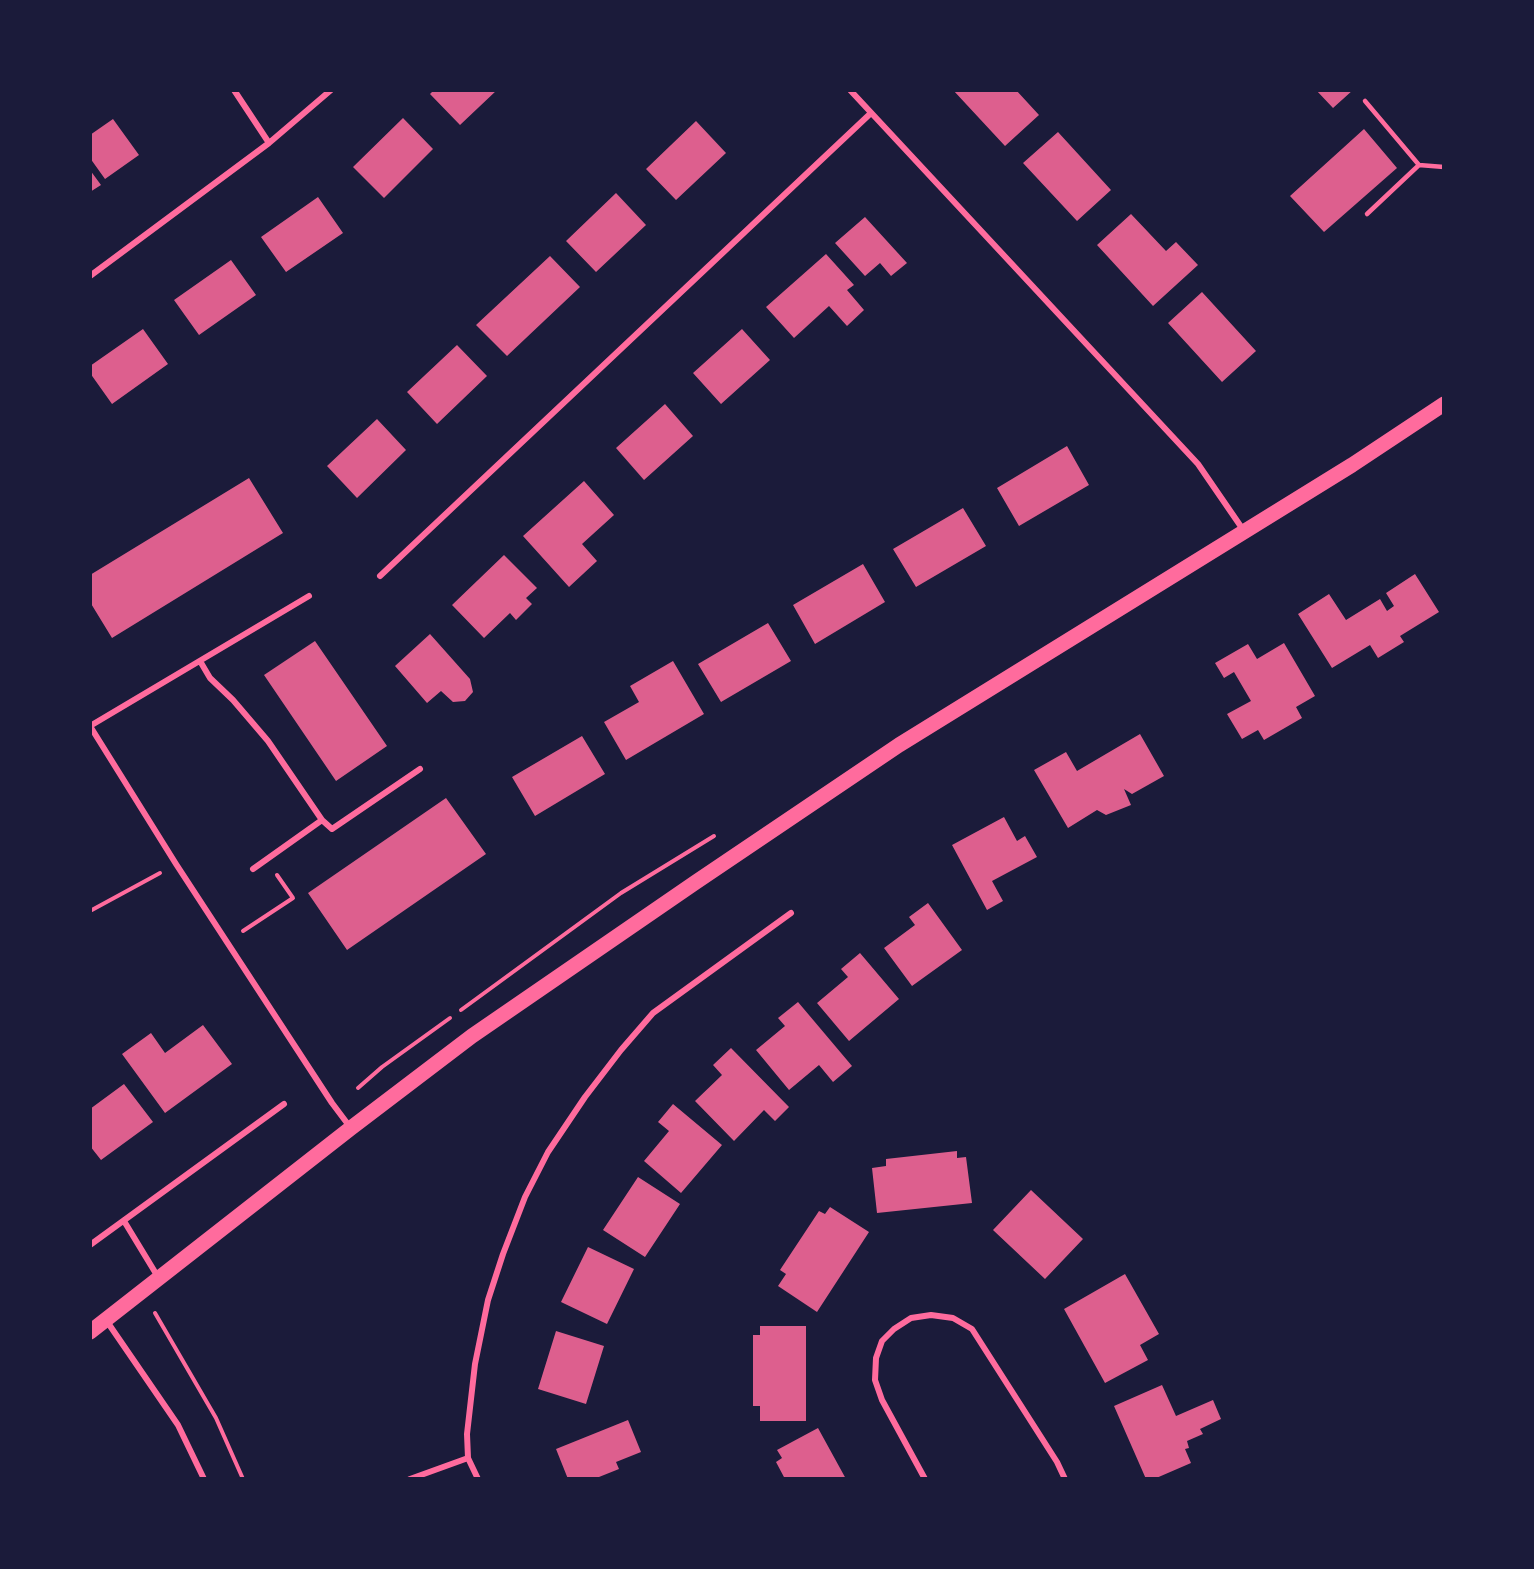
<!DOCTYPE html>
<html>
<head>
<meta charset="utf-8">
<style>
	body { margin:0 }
	#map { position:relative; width:1534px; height:1569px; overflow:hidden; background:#1b1b3a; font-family:Figtree,sans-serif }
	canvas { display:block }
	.frame { position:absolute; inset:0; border:92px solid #1b1b3a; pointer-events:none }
</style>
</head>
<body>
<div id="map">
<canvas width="1534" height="1569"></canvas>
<div class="frame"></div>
</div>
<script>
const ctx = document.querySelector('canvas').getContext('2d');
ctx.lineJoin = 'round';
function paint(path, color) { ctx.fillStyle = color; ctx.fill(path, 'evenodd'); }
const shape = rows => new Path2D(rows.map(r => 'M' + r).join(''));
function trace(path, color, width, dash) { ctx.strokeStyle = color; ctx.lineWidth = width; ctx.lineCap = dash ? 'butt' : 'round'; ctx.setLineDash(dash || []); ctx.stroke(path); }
const building = shape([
	[434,90,497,90,460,125,430,94],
	[953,90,1016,90,1039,115,1005,146],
	[1316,90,1353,90,1333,108],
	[403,118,433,149,384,198,353,167],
	[113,119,139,155,105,179,90,158,90,135],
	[696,121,726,153,676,200,646,169],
	[1364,129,1397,168,1324,232,1290,196],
	[1058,132,1111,190,1077,221,1023,163],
	[90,170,101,185,90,192],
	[616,193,646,225,596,272,566,241],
	[318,197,343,233,286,272,261,237],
	[1131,214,1166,251,1176,242,1198,265,1153,306,1097,245],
	[865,217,907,263,891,276,880,263,865,276,835,243],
	[826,254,854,285,847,290,864,310,847,326,829,306,794,338,766,307],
	[550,256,580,287,507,356,476,325],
	[231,260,256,295,199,335,174,300],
	[1202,292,1256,351,1222,382,1168,323],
	[143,329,168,364,112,404,90,373,90,366],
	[742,329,770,360,721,404,693,373],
	[457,345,487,376,437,424,407,392],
	[665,404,693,436,644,480,616,448],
	[377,419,406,450,357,498,327,466],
	[1067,446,1089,485,1019,526,997,488],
	[249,478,283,533,112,638,90,602,90,575],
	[584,481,614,515,582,544,597,561,569,587,523,536],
	[963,508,986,546,916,587,893,549],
	[504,555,537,588,526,598,532,604,516,620,510,613,484,638,452,605],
	[863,564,885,602,815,644,793,605],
	[1415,574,1439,612,1400,636,1404,642,1378,658,1370,645,1332,668,1298,614,1329,594,1346,620,1380,599,1387,611,1394,606,1386,593],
	[768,623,791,661,721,702,698,664],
	[430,634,470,679,473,692,465,701,453,702,441,691,427,703,395,666],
	[315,641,387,746,336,781,264,675],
	[1284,643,1315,696,1296,707,1302,718,1264,740,1258,730,1242,739,1227,714,1251,701,1234,672,1224,678,1215,663,1248,644,1257,659],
	[673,661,704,714,626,760,604,722,639,702,630,686],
	[1140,734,1164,776,1132,794,1124,789,1131,805,1106,815,1097,810,1068,828,1034,770,1066,752,1077,771],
	[582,736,605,774,535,816,512,777],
	[446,798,486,854,347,950,308,893],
	[1004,817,1017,841,1025,836,1037,857,992,881,1003,901,987,910,952,845],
	[928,903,962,950,912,986,884,948,915,925,909,917],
	[860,953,899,999,849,1041,817,1003,848,977,841,969],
	[798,1002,852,1066,833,1082,819,1065,789,1090,756,1050,785,1026,778,1018],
	[203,1025,232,1064,165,1113,122,1054,151,1033,165,1053],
	[731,1048,789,1107,775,1121,764,1110,734,1141,695,1101,722,1075,713,1065],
	[124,1084,153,1122,101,1160,90,1146,90,1109],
	[673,1104,722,1145,681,1193,644,1161,669,1131,658,1122],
	[957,1151,957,1158,966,1157,972,1203,877,1213,872,1168,886,1166,886,1159],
	[638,1177,680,1204,645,1257,603,1230],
	[1031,1190,1083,1239,1045,1279,993,1230],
	[830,1207,869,1232,817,1312,778,1286,786,1274,780,1270,819,1211,825,1214],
	[588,1247,634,1269,607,1324,561,1302],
	[1125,1274,1159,1334,1140,1345,1148,1360,1105,1383,1064,1309],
	[760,1326,806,1326,806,1421,760,1421,760,1406,753,1406,753,1335,760,1335],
	[556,1331,604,1346,586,1404,538,1389],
	[1162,1385,1176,1416,1213,1400,1221,1419,1200,1429,1203,1434,1187,1441,1189,1448,1185,1449,1191,1463,1154,1479,1146,1479,1114,1406],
	[628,1420,641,1452,616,1462,619,1469,594,1479,568,1479,556,1449],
	[818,1428,846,1479,785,1479,776,1462,782,1458,777,1450]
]);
const path = shape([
	[90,911,160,873],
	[243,931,293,898,277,875],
	[461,1010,621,893,714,836],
	[358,1088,382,1067,450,1018],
	[155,1313,216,1418,243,1479]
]);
const service = shape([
	[1365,101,1419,165,1367,214],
	[1419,165,1444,167]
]);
const minor = shape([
	[850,90,1198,464,1244,531],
	[269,143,331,90],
	[90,276,269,143,234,90],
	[380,576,871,113],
	[200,661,210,678,233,700,268,741,322,820,332,829,420,769],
	[90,726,176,864,332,1103,350,1127],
	[90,726,309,596],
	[253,869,322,820],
	[124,1221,158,1277],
	[90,1245,284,1104],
	[106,1320,178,1425,204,1479],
	[410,1479,468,1458],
	[478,1479,468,1458,467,1434,475,1364,488,1300,503,1254,525,1197,548,1152,585,1097,621,1050,653,1013,791,913],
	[925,1479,882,1400,875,1380,876,1358,882,1341,894,1329,911,1318,931,1315,953,1318,972,1329,1057,1462,1065,1479]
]);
const primary = shape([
	[90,1332,351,1128,472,1036,696,882,899,745,1352,465,1444,404]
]);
paint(building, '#dd5f8e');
trace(path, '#ff6b9d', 4);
trace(service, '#ff6b9d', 4.5);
trace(minor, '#ff6b9d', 6);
trace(primary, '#ff6b9d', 15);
</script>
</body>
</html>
